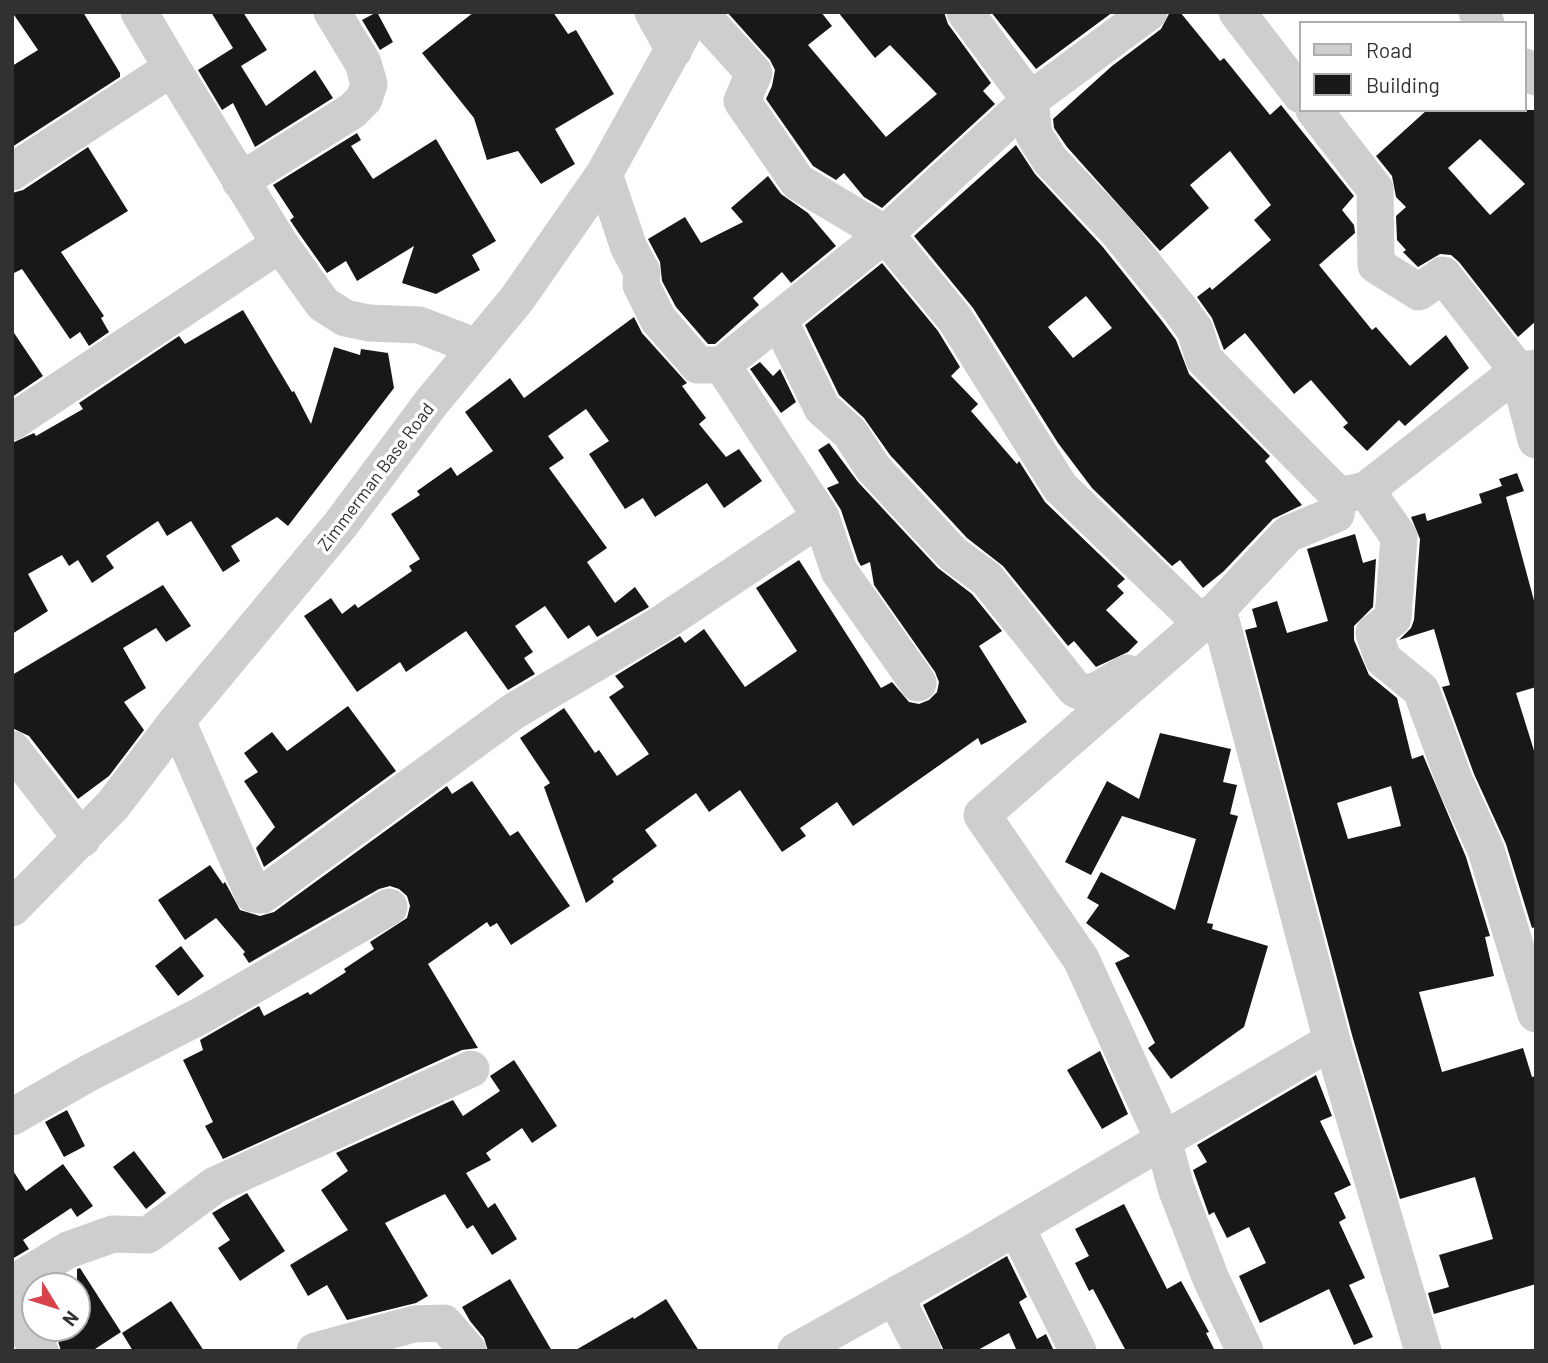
<!DOCTYPE html>
<html>
<head>
<meta charset="utf-8">
<style>
	body { margin:0 }
	#map { position:relative; width:1548px; height:1363px; overflow:hidden; background:#fff; font-family:Barlow,sans-serif }
	canvas { display:block }
	.frame { position:absolute; inset:0; border:14px solid #313131; pointer-events:none }
	.legend { position:absolute; left:1299px; top:21px; width:228px; height:91px; box-sizing:border-box; background:#fff; border:2px solid #adadad; margin:0; padding:9px 12px; list-style:none; font-size:21px; color:#313131 }
	.legend li { display:flex; align-items:center; gap:14px; height:35px }
	.legend b { width:35px; border:2px solid #adadad }
	.north { position:absolute; left:21px; top:1272px; width:70px; height:70px; box-sizing:border-box; background:#fff; border:2px solid #adadad; border-radius:50%; rotate:128deg; font-size:19px; font-weight:700; line-height:28px; text-align:center; color:#313131 }
	.north::after { content:''; display:block; margin:auto; width:24px; height:32px; background:#d8434c; clip-path:polygon(50% 0,100% 100%,50% 72%,0 100%) }
</style>
</head>
<body>
<div id="map">
<canvas width="1548" height="1363"></canvas>
<div class="frame"></div>
<ul class="legend">
<li><b style="height:9px;background:#cecece"></b>Road</li>
<li><b style="height:19px;background:#181818"></b>Building</li>
</ul>
<div class="north">N</div>
</div>
<script>
const ctx = document.querySelector('canvas').getContext('2d');
ctx.lineJoin = 'round';
function paint(path, color) { ctx.fillStyle = color; ctx.fill(path, 'evenodd'); }
const shape = rows => new Path2D(rows.map(r => 'M' + r).join(''));
function trace(path, color, width, dash) { ctx.strokeStyle = color; ctx.lineWidth = width; ctx.lineCap = dash ? 'butt' : 'round'; ctx.setLineDash(dash || []); ctx.stroke(path); }
function drawText(font, color, halo, rows, align = 'center') {
  ctx.font = font + ' Barlow,sans-serif'; ctx.lineWidth = 7; ctx.setLineDash([]); ctx.textBaseline = 'middle'; ctx.strokeStyle = halo; ctx.fillStyle = color; for (const [text, x, y, turn = 0] of rows) {
    ctx.save(); ctx.translate(x, y); ctx.rotate((+turn || 0) * Math.PI / 180); ctx.textAlign = isNaN(turn) ? turn : align; if (halo) ctx.strokeText(text, 0, 0); ctx.fillText(text, 0, 0); ctx.restore();
  }
}
const building = shape([
	[12,12,83,12,120,73,120,77,12,147,12,66,38,50],
	[211,12,243,12,267,50,241,66,266,106,315,70,333,98,255,147,233,103,222,110,198,70,233,48],
	[377,12,393,42,380,50,362,20],
	[474,12,553,12,568,34,576,30,614,94,555,129,575,164,541,184,518,151,487,160,474,118,422,53],
	[727,12,821,12,832,26,808,45,886,137,937,94,890,45,875,58,838,12,944,12,948,24,991,83,983,91,995,104,882,208,864,197,844,173,836,180,813,166,766,99,772,86,775,70,770,60],
	[991,12,1113,12,1036,69],
	[1170,12,1180,12,1220,61,1224,58,1270,115,1281,105,1354,196,1342,210,1354,225,1355,233,1319,265,1372,330,1376,327,1410,366,1446,335,1469,368,1405,426,1399,420,1367,451,1343,427,1348,423,1311,380,1294,394,1245,333,1224,350,1212,318,1197,297,1210,287,1212,290,1271,240,1254,220,1271,205,1230,151,1190,185,1209,208,1160,251,1067,147,1054,128,1053,119,1112,66,1161,29],
	[1427,110,1536,110,1536,321,1518,337,1459,262,1451,255,1440,254,1418,267,1403,252,1406,250,1397,240,1396,216,1406,207,1396,197,1392,176,1376,156],
	[1480,139,1525,184,1490,215,1448,168],
	[357,133,361,140,351,146,373,179,436,139,496,241,472,255,480,270,436,294,402,283,414,246,357,281,346,261,327,273,298,232,290,220,294,217,273,185],
	[1016,145,1035,174,1102,246,1162,321,1176,340,1189,374,1270,456,1265,461,1302,505,1273,519,1224,571,1203,588,1180,560,1172,566,1092,488,1058,443,973,308,914,236],
	[1086,296,1112,328,1073,358,1048,327],
	[88,147,128,211,61,252,104,316,101,318,109,332,89,346,80,332,70,339,22,269,12,274,12,193,23,190],
	[768,176,781,194,808,213,836,246,791,283,782,272,753,298,759,305,715,344,708,344,676,307,662,281,660,262,648,239,685,217,701,243,743,222,731,208],
	[882,263,938,331,960,367,951,376,978,404,971,411,1017,464,1019,461,1045,502,1125,579,1117,586,1124,593,1106,610,1138,642,1128,652,1096,667,1074,641,1068,646,1003,566,967,538,890,455,864,418,839,395,805,325],
	[243,310,292,392,294,391,311,424,334,347,360,355,361,349,388,353,394,388,288,526,277,517,231,546,240,561,223,572,191,521,167,536,158,521,106,556,114,568,92,583,78,560,69,566,62,555,28,574,48,611,12,634,12,443,34,433,36,436,83,409,79,403,179,336,185,344],
	[634,317,642,333,687,383,682,386,706,418,699,424,726,457,739,449,762,481,724,508,707,483,655,517,643,498,625,509,589,454,609,441,586,409,548,436,564,458,549,468,607,548,587,562,615,603,635,587,649,607,597,637,589,625,568,639,545,606,515,626,533,652,524,658,535,674,508,690,466,631,406,672,400,662,357,692,304,616,331,598,342,614,355,604,358,608,412,571,409,566,420,559,391,514,420,495,417,491,451,467,457,476,493,451,465,412,510,378,524,398],
	[12,330,43,376,12,397],
	[760,362,773,376,780,369,796,402,781,413,750,369],
	[829,443,858,482,938,568,972,594,1002,631,979,646,1027,722,981,745,978,738,853,826,837,802,800,828,806,836,782,852,740,790,709,812,696,793,645,830,657,846,612,879,614,882,586,903,544,787,550,783,520,738,564,708,595,753,599,750,617,776,649,754,609,697,624,687,615,676,680,636,685,643,704,629,745,687,797,651,756,588,799,560,881,688,892,682,909,702,919,704,929,700,937,692,939,682,935,672,874,585,870,562,861,566,858,561,841,510,827,488,839,483,818,450],
	[1517,473,1524,491,1506,497,1536,608,1536,687,1516,693,1536,757,1536,927,1532,928,1506,844,1474,774,1442,687,1450,685,1434,629,1399,640,1411,628,1414,620,1420,539,1411,517,1425,513,1427,521,1482,503,1479,494,1502,486,1499,479],
	[1355,534,1363,563,1376,559,1373,607,1354,626,1354,640,1369,675,1397,698,1412,759,1423,755,1466,857,1490,936,1485,937,1494,976,1419,992,1442,1072,1523,1048,1532,1077,1536,1076,1536,1284,1434,1314,1428,1293,1449,1287,1439,1255,1493,1239,1475,1177,1400,1199,1352,1035,1245,630,1257,627,1252,609,1277,601,1287,633,1328,621,1307,549],
	[1391,786,1401,826,1348,839,1337,803],
	[163,585,191,626,166,642,156,628,123,648,146,688,124,702,144,730,109,776,78,799,29,736,12,728,12,675],
	[348,706,396,771,264,867,256,848,275,827,244,781,258,772,244,753,272,732,287,751],
	[1160,733,1231,749,1223,782,1237,785,1230,814,1238,816,1207,923,1213,924,1212,929,1268,946,1244,1027,1171,1079,1148,1048,1155,1043,1115,963,1130,956,1086,923,1099,905,1087,898,1101,872,1175,910,1196,839,1122,816,1091,875,1065,862,1107,781,1139,799],
	[472,781,510,836,518,831,570,906,511,945,497,923,490,927,487,922,428,964,478,1048,462,1050,223,1159,205,1126,213,1122,183,1060,203,1050,200,1040,259,1006,264,1016,308,992,310,995,346,972,344,969,374,949,370,942,407,918,410,906,407,896,399,889,390,886,379,889,249,963,243,954,245,952,216,918,185,940,158,900,210,865,223,884,225,882,240,910,260,916,274,912,447,786,452,794],
	[181,946,204,976,178,996,155,966],
	[1100,1051,1128,1114,1102,1129,1067,1070],
	[514,1060,557,1126,532,1143,522,1128,486,1153,491,1160,466,1173,488,1208,495,1203,517,1239,492,1255,473,1225,467,1229,445,1194,385,1223,428,1296,416,1303,347,1320,327,1285,308,1296,290,1265,348,1230,321,1190,348,1171,336,1153,453,1100,463,1116,500,1091,490,1076],
	[1316,1075,1332,1116,1320,1121,1351,1185,1334,1193,1346,1218,1339,1222,1365,1278,1349,1285,1373,1337,1354,1345,1329,1289,1260,1323,1239,1276,1266,1263,1249,1227,1227,1238,1214,1212,1209,1215,1193,1170,1207,1162,1197,1145],
	[67,1110,85,1146,64,1157,45,1122],
	[134,1151,166,1193,146,1209,113,1167],
	[63,1164,93,1206,77,1217,71,1208,23,1240,29,1249,12,1259,12,1169,26,1191],
	[247,1193,285,1251,240,1281,218,1248,230,1240,212,1213],
	[1124,1204,1167,1289,1181,1281,1209,1332,1206,1333,1215,1351,1126,1351,1093,1289,1089,1291,1075,1263,1089,1256,1075,1229],
	[1007,1256,1027,1297,1019,1302,1037,1339,1046,1334,1054,1351,1012,1351,1016,1349,1009,1333,976,1351,944,1351,923,1305],
	[80,1268,121,1332,92,1351,61,1351,58,1341,77,1328,77,1269],
	[510,1279,552,1351,488,1351,484,1338,470,1321,462,1307],
	[666,1299,699,1351,574,1351,633,1317,634,1319],
	[171,1301,204,1351,133,1351,122,1333]
]);
const minor = shape([
	[139,12,172,68],
	[653,12,674,50],
	[699,12,754,73,742,101,798,182,885,234,955,319,1060,487,1200,622,1218,609,1288,534,1336,514,1339,496,1366,490,1518,371,1536,368],
	[965,12,1030,100,1034,135,1050,160,1118,232,1179,308,1195,330,1204,359,1339,496],
	[1237,12,1301,95],
	[1477,12,1486,23],
	[1525,67,1536,77],
	[1314,110,1375,189,1376,265,1419,292,1443,275,1518,371,1536,440],
	[12,172,172,68,280,244,323,304,345,318,369,323,419,325,477,347],
	[240,181,352,111,364,99,369,84,363,63,332,12],
	[779,320,822,408,850,433,873,468,953,554,987,579,1075,689,1085,693,1098,690,1127,673],
	[722,365,885,234,1030,100,1149,12],
	[12,422,280,244],
	[1366,490,1399,537,1393,618,1374,633,1383,659,1421,690,1455,782,1486,850,1536,1014],
	[821,517,839,571,918,683],
	[177,721,253,894,262,895,514,711,658,626,821,517,722,365,698,365,658,319,641,285,642,272,629,248,604,174],
	[12,749,82,839],
	[12,908,113,805,177,721,341,524,431,403,517,299,604,174,694,12],
	[12,1117,87,1074,202,1015,389,907],
	[1016,1227,1078,1351],
	[12,1284,68,1250,113,1234,148,1235,215,1185,471,1069],
	[895,1297,923,1351],
	[12,1311,40,1351],
	[315,1351,414,1324,444,1323,468,1351],
	[796,1351,970,1254,1332,1041],
	[1245,1351,1211,1279,1176,1188,1163,1139,1081,959,982,815,1218,609,1332,1041,1423,1351]
]);
const streetNames = [
	["Zimmerman Base Road",376,477,-53]
];
paint(building, '#181818');
trace(minor, '#cecece', 37);
drawText('18px', '#313131', '#fff', streetNames);
</script>
</body>
</html>
